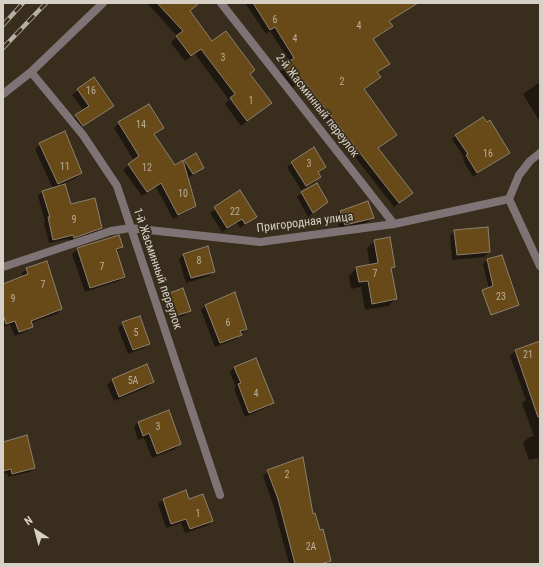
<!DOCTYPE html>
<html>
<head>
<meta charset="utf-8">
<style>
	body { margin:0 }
	#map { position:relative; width:543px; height:567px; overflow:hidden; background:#392e1e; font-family:"Roboto Condensed",sans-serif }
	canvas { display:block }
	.frame { position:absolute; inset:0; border:4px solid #d7d0c6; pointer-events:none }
	.north { position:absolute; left:16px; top:511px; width:40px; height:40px; -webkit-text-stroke:3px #392e1e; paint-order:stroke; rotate:324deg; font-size:11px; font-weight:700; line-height:16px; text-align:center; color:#d7d0c6 }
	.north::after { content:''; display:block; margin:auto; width:14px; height:18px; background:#d7d0c6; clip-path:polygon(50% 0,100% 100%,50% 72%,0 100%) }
</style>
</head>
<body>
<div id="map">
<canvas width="543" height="567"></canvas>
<div class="frame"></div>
<div class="north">N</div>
</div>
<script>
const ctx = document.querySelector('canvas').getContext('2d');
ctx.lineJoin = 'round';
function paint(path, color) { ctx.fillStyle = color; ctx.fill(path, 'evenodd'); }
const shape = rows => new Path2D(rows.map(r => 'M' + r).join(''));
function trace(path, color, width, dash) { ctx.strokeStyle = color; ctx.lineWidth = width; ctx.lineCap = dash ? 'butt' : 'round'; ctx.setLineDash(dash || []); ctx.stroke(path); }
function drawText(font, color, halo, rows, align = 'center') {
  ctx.font = font + ' "Roboto Condensed",sans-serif'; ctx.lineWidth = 3.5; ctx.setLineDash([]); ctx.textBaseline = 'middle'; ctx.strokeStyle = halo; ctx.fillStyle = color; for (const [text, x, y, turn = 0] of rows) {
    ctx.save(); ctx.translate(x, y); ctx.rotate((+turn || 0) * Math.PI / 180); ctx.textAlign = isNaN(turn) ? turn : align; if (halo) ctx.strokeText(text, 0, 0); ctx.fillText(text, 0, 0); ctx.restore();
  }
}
const shadow = shape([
	[147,3,196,3,189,11,212,42,270,103,241,126,225,104,229,100,195,54,185,61,171,43,177,36],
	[245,3,390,3,398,15,389,22,391,26,387,30,372,40,388,64,377,73,380,77,363,90,391,139,377,149,407,197,394,207,298,84,291,88,279,72,290,62,270,31,266,34],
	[94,78,113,106,77,130,70,121,84,111,72,95],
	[540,82,540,122,523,94],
	[119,123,162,128,154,135,175,166,185,160,203,167,187,179,195,205,190,210,173,219,156,187,142,196,123,170,134,161,114,128],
	[456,136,509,153,473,177,463,160,464,158,452,139],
	[40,144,81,173,76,178,59,186,71,206,101,228,97,232,69,241,68,239,49,243,44,223,45,221,38,196,42,192,53,189,35,149],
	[292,163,325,167,318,173,320,177,315,182,301,190,287,167],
	[240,191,256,216,240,228,237,223,222,232,210,213],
	[302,193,327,202,308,217,297,197],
	[340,211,373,217,368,222,340,229,335,216],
	[455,231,489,252,484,257,452,260,450,236],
	[375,241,394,267,391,269,396,299,388,306,365,310,361,287,351,289,349,276,356,268,370,266,367,248],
	[122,247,116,252,124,276,119,281,85,292,72,254,77,249],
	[184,254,214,271,209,276,186,283,179,259],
	[501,256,491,297,483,264,487,260],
	[27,269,61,309,57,314,30,323,32,327,27,331,15,336,10,325,3,327,3,285,23,277,22,273],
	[168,295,190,310,185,315,170,321,163,299],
	[205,306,246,329,236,339,215,347,201,310],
	[123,323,149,343,144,348,128,354,118,328],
	[537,343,540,351,540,465,538,458,529,460,523,443,528,438,534,436,522,403,526,400,510,356,515,351],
	[234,367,273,403,268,407,245,417,234,389,236,387,230,372],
	[112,380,153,382,148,387,114,401,107,385],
	[138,422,180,444,175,449,152,458,144,438,138,440,134,427],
	[3,443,34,467,30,472,8,477,7,473,3,474],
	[268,471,313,515,330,561,327,564,289,564,273,504,263,476],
	[185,492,188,500,212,521,207,526,185,533,181,523,166,528,158,504,163,500]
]);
const building = shape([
	[157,3,199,3,190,11,212,41,226,31,255,70,250,74,272,103,247,121,230,98,235,94,201,49,191,56,176,36,183,31,157,3],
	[253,3,418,3,389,21,393,26,373,39,390,64,377,72,381,77,364,89,397,135,378,148,413,193,399,203,303,80,296,85,283,66,294,58,275,27,270,30,253,3],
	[94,77,114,106,83,126,75,115,89,106,77,89,94,77],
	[149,104,164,128,154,134,175,165,183,160,196,206,178,215,161,183,147,192,128,164,139,156,118,122,149,104],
	[483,117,487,122,490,120,510,153,477,173,466,155,468,154,455,135,483,117],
	[65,131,82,173,58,184,39,143,65,131],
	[314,147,326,167,318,172,321,177,306,186,291,162,314,147],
	[196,153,204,168,193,174,184,160,196,153],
	[317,183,328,202,313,213,301,192,317,183],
	[65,184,71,204,95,198,102,228,74,238,73,235,53,240,48,217,50,217,42,191,65,184],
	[240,190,257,217,245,224,242,219,227,228,214,207,240,190],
	[368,201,374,218,345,225,340,211,368,201],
	[488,227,490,252,457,255,454,230,488,227],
	[119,235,123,247,116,249,125,277,90,288,77,248,119,235],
	[390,237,395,267,391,268,397,299,372,304,368,281,359,282,356,267,378,263,374,240,390,237],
	[208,246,215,272,191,278,183,254,208,246],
	[502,255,519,305,491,315,482,290,493,286,487,259,502,255],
	[47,261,62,309,31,321,33,327,19,332,15,321,6,324,3,314,3,284,28,274,26,268,47,261],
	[183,288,191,311,175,316,167,294,183,288],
	[235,292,247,329,240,331,242,335,220,343,205,305,235,292],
	[140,316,150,344,133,350,122,322,140,316],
	[540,341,540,417,538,417,515,350,540,341],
	[256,358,274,403,249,413,238,384,241,383,234,367,256,358],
	[147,364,154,382,119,397,112,379,147,364],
	[169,410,181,444,157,454,149,433,143,436,138,422,169,410],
	[27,435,35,468,12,474,11,469,3,471,3,442,27,435],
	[303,457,313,514,315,513,320,530,323,529,331,561,320,564,295,564,278,499,267,470,303,457],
	[186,490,189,499,203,494,213,521,190,529,186,519,171,524,163,499,186,490]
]);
const minor = shape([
	[221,3,394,224],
	[31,72,83,135,117,186,220,495],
	[3,94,31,72,103,3],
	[509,199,540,266],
	[3,267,111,231,130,228,260,242,394,224,509,199,519,175,530,161,540,153]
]);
const rail = shape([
	[3,25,23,3],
	[3,48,46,3]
]);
const numberNames = [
	["6",275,20],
	["4",359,26],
	["4",295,39],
	["3",223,58],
	["2",342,82],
	["16",91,91],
	["1",251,101],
	["14",141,125],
	["16",488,154],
	["3",309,164],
	["11",65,167],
	["12",147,168],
	["10",183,194],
	["22",235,212],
	["9",74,220],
	["8",199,261],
	["7",102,267],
	["7",375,274],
	["7",43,285],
	["23",501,297],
	["9",13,299],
	["6",228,323],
	["5",136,333],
	["21",528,355],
	["5А",133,381],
	["4",256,394],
	["3",158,427],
	["2",287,475],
	["1",198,514],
	["2А",311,547]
];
const streetNames = [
	["2-й Жасминный переулок",317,106,52],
	["Пригородная улица",305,223,-7],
	["1-й Жасминный переулок",157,269,71]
];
paint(shadow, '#0007');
paint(building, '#674a18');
trace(building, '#8e816e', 1);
trace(minor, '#7f7475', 8);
trace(rail, '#b7b0a4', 4.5);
trace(rail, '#392e1e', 3, [9]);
drawText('10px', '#bbae9a', null, numberNames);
drawText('12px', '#d7d0c6', '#392e1e', streetNames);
</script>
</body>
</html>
